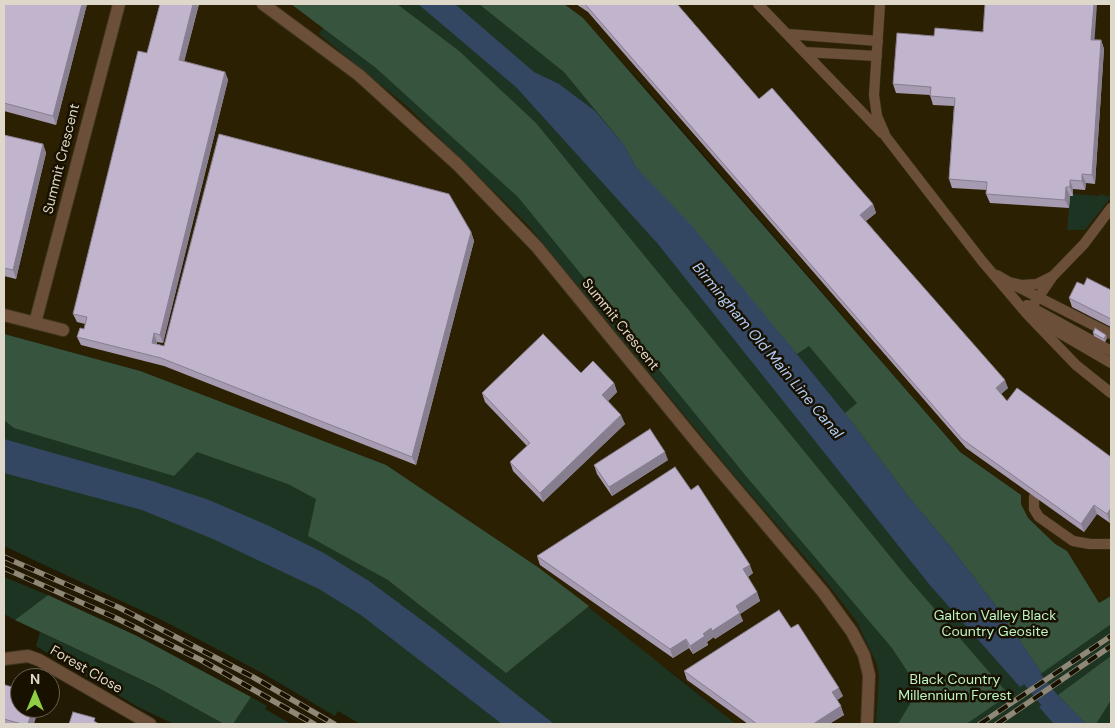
<!DOCTYPE html>
<html>
<head>
<meta charset="utf-8">
<style>
	body { margin:0 }
	#map { position:relative; width:1115px; height:728px; overflow:hidden; background:#231a04; font-family:"DM Sans",sans-serif }
	canvas { display:block }
	.frame { position:absolute; inset:0; border:5px solid #ded8ca; pointer-events:none }
	.north { position:absolute; left:10px; top:668px; width:50px; height:50px; box-sizing:border-box; background:#191100; border:1px solid #686151; border-radius:50%; rotate:0deg; font-size:14px; font-weight:700; line-height:20px; text-align:center; color:#ded8ca }
	.north::after { content:''; display:block; margin:auto; width:18px; height:22px; background:#8dce44; clip-path:polygon(50% 0,100% 100%,50% 72%,0 100%) }
</style>
</head>
<body>
<div id="map">
<canvas width="1115" height="728"></canvas>
<div class="frame"></div>
<div class="north">N</div>
</div>
<script>
const ctx = document.querySelector('canvas').getContext('2d');
ctx.lineJoin = 'round';
function paint(path, color) { ctx.fillStyle = color; ctx.fill(path, 'evenodd'); }
const shape = rows => new Path2D(rows.map(r => 'M' + r).join(''));
function trace(path, color, width, dash) { ctx.strokeStyle = color; ctx.lineWidth = width; ctx.lineCap = dash ? 'butt' : 'round'; ctx.setLineDash(dash || []); ctx.stroke(path); }
function drawText(font, color, halo, rows, align = 'center') {
  ctx.font = font + ' "DM Sans",sans-serif'; ctx.lineWidth = 5; ctx.setLineDash([]); ctx.textBaseline = 'middle'; ctx.strokeStyle = halo; ctx.fillStyle = color; for (const [text, x, y, turn = 0] of rows) {
    ctx.save(); ctx.translate(x, y); ctx.rotate((+turn || 0) * Math.PI / 180); ctx.textAlign = isNaN(turn) ? turn : align; if (halo) ctx.strokeText(text, 0, 0); ctx.fillText(text, 0, 0); ctx.restore();
  }
}
const built = shape([
	[4,4,291,4,376,68,460,142,892,648,898,724,736,724,672,672,140,371,4,334],
	[564,4,1111,4,1111,596,1099,603,1067,551,1055,544,1028,518,1021,504,1021,495,960,452,673,118,583,18]
]);
const green = shape([
	[291,4,564,4,583,18,960,452,1021,495,1021,504,1028,518,1055,544,1067,551,1099,603,1111,596,1111,724,876,724,879,677,877,664,857,622,828,584,729,469,528,225,407,106,319,34,323,28],
	[1073,194,1099,196,1100,194,1111,197,1085,230,1067,230,1070,196],
	[4,334,140,371,386,465,539,568,736,724,360,724,338,711,335,716,264,674,164,621,4,546],
	[4,577,48,595,15,620,4,614],
	[40,632,155,686,224,724,174,724,138,707,36,646],
	[251,697,267,706,265,709,291,724,233,724]
]);
const forest = shape([
	[291,4,397,4,459,51,536,123,906,576,1009,695,966,724,898,724,919,689,892,648,746,476,518,197,376,68],
	[479,4,564,4,583,18,960,452,1021,495,1021,504,1028,518,1055,544,1067,551,1099,603,1111,596,1111,624,1042,673,996,606,949,545,907,495,845,413,857,403,809,346,797,354,635,166,624,145,564,72],
	[4,334,140,371,386,465,539,568,589,606,506,673,388,580,308,536,316,499,288,484,197,452,174,476,14,428,4,420],
	[48,595,137,636,251,697,233,724,224,724,155,686,15,620],
	[1111,656,1111,700,1096,724,1086,724,1058,695]
]);
const water = shape([
	[418,4,455,4,534,72,559,84,595,111,624,145,635,166,693,227,845,413,907,495,949,545,996,606,1042,673,1020,687,929,584,658,244,516,87],
	[4,439,152,481,209,500,267,525,322,552,369,581,435,630,554,724,502,724,361,615,319,589,213,539,142,510,4,473],
	[1058,695,1086,724,1054,724,1039,707]
]);
const canal = shape([
	[1016,659,1069,724]
]);
const service = shape([
	[758,4,882,133],
	[880,4,874,95,877,116,886,137,982,261,1027,314,1111,363],
	[788,34,878,41],
	[804,52,877,56],
	[997,275,1009,282,1022,285,1037,284,1053,276,1084,244,1111,208],
	[1053,276,1027,314,1076,365,1111,393],
	[1016,286,1111,334],
	[1027,305,1111,351],
	[1034,497,1034,509,1039,517,1073,541,1090,544,1111,544]
]);
const minor = shape([
	[263,4,359,75,458,165,537,247,699,445,823,592,852,632,864,655,869,675,867,724],
	[4,315,63,330],
	[35,323,119,4],
	[4,659,28,656,39,660,150,724]
]);
const rail = shape([
	[4,557,120,608,253,677,334,724],
	[4,568,118,619,201,660,314,724],
	[980,724,1111,636],
	[997,724,1111,646]
]);
const wall = shape([
	[4,4,87,4,56,125,4,111],
	[160,4,199,4,184,62,225,72,228,80,163,343,157,342,157,344,164,346,471,232,474,241,416,465,164,366,81,345,77,337,84,329,85,324,77,322,73,314,147,53],
	[576,4,677,4,759,99,873,204,876,213,866,221,1008,388,1001,394,1007,401,1111,457,1110,523,1097,514,1084,532,966,448,588,12],
	[785,4,797,4,797,5],
	[983,32,1101,40,1104,49,1095,184,1086,183,1085,190,1073,189,1073,196,1070,196,1069,208,990,203,986,194,987,190,952,188,949,179,954,106,933,105,930,95,896,93,893,84,934,36],
	[4,135,43,144,46,153,16,279,4,276],
	[1084,285,1111,290,1111,327,1072,307,1069,298],
	[1093,333,1107,338,1105,342,1094,336],
	[581,373,614,383,617,392,608,401,625,424,543,502,513,471,510,462,527,446,485,402,482,393],
	[668,460,612,496,597,474,594,465],
	[691,490,753,573,748,577,757,592,760,601,740,614,743,621,715,639,714,637,707,642,708,645,693,654,689,648,673,658,540,565,537,556],
	[791,628,843,696,837,700,844,715,829,724,748,724,687,680,684,671],
	[4,688,34,724,4,724]
]);
const shadedWall = shape([
	[82,4,87,4,56,125,53,116],
	[193,4,199,4,182,69,179,60],
	[1094,4,1097,4,1094,48,1091,40],
	[1101,40,1104,49,1095,184,1092,175],
	[225,72,228,80,163,343,160,335],
	[43,144,46,153,16,279,13,270],
	[1082,174,1086,183,1085,190,1082,181],
	[1070,180,1073,189,1073,196,1070,187],
	[1066,187,1070,196,1069,208,1065,200],
	[873,204,876,213,863,223,860,215],
	[471,232,474,241,416,465,412,457],
	[154,333,157,342,155,352,152,343],
	[1106,335,1107,338,1105,342,1104,339],
	[1005,380,1008,388,999,396,996,388],
	[614,383,617,392,605,404,602,395],
	[621,415,625,424,543,502,540,493],
	[665,452,668,460,612,496,609,487],
	[1094,505,1097,514,1084,532,1081,524],
	[1111,508,1111,522,1110,523,1107,514],
	[750,565,753,573,746,578,743,569],
	[757,592,760,601,740,614,743,621,715,639,712,631,736,606],
	[711,628,714,637,707,642,708,645,693,654,690,646,703,634],
	[686,639,689,648,673,658,670,649],
	[839,688,843,696,836,701,832,692],
	[841,706,844,715,829,724,813,724],
	[33,708,39,708,34,724,28,724]
]);
const building = shape([
	[4,4,82,4,53,116,4,103,4,4],
	[160,4,193,4,179,60,225,72,160,335,154,333,152,343,164,346,219,134,449,194,471,232,412,457,161,358,77,337,80,328,84,329,87,317,73,314,138,51,147,53,160,4],
	[585,4,677,4,759,99,772,88,873,204,860,215,1005,380,996,388,1007,401,1017,388,1111,457,1111,508,1107,514,1094,505,1081,524,962,439,585,4],
	[985,4,1094,4,1091,40,1101,40,1092,175,1082,174,1082,181,1070,180,1070,187,1066,187,1065,200,986,194,987,182,949,179,955,98,930,96,931,87,893,84,897,33,934,36,935,28,983,32,985,4],
	[4,135,43,144,13,270,4,268,4,135],
	[1087,278,1111,290,1111,297,1110,299,1111,299,1111,319,1069,298,1077,282,1084,285,1087,278],
	[1095,328,1106,335,1104,339,1093,333,1095,328],
	[543,334,581,373,593,361,614,383,602,395,621,415,540,493,510,462,530,443,482,393,543,334],
	[650,429,665,452,609,487,594,465,650,429],
	[675,467,691,490,698,485,750,565,743,569,757,592,736,606,740,613,712,631,711,628,703,634,705,636,690,646,686,639,670,649,537,556,675,467],
	[779,610,791,628,798,624,839,688,832,692,841,706,813,724,757,724,684,671,779,610],
	[5,685,20,689,20,708,33,708,28,724,22,724,4,719,4,688,5,685],
	[73,712,95,718,94,721,99,724,69,724,73,712]
]);
const streetNames = [
	["Summit Crescent",62,159,-76],
	["Summit Crescent",620,325,51],
	["Forest Close",86,670,30]
];
const parkNames = [
	["Galton Valley Black",995,616],
	["Country Geosite",995,632],
	["Black Country",955,680],
	["Millennium Forest",955,696]
];
const waterNames = [
	["Birmingham Old Main Line Canal",767,351,50]
];
paint(built, '#2c2003');
paint(green, '#1e3423');
paint(forest, '#37553e');
paint(water, '#344762');
trace(canal, '#344762', 19);
trace(service, '#3d3520', 11);
trace(minor, '#3d3520', 14);
trace(service, '#6b4f39', 10);
trace(minor, '#6b4f39', 12);
trace(rail, '#908877', 5.5);
trace(rail, '#191100', 4, [11]);
paint(wall, '#a69bb0');
paint(shadedWall, '#877e90');
paint(building, '#c1b4cd');
trace(building, '#877e90', 1);
drawText('14px', '#ded8ca', '#191100', streetNames);
drawText('14px', '#bcf4c7', '#191100', parkNames);
drawText('italic 15px', '#afcbf5', '#191100', waterNames);
</script>
</body>
</html>
